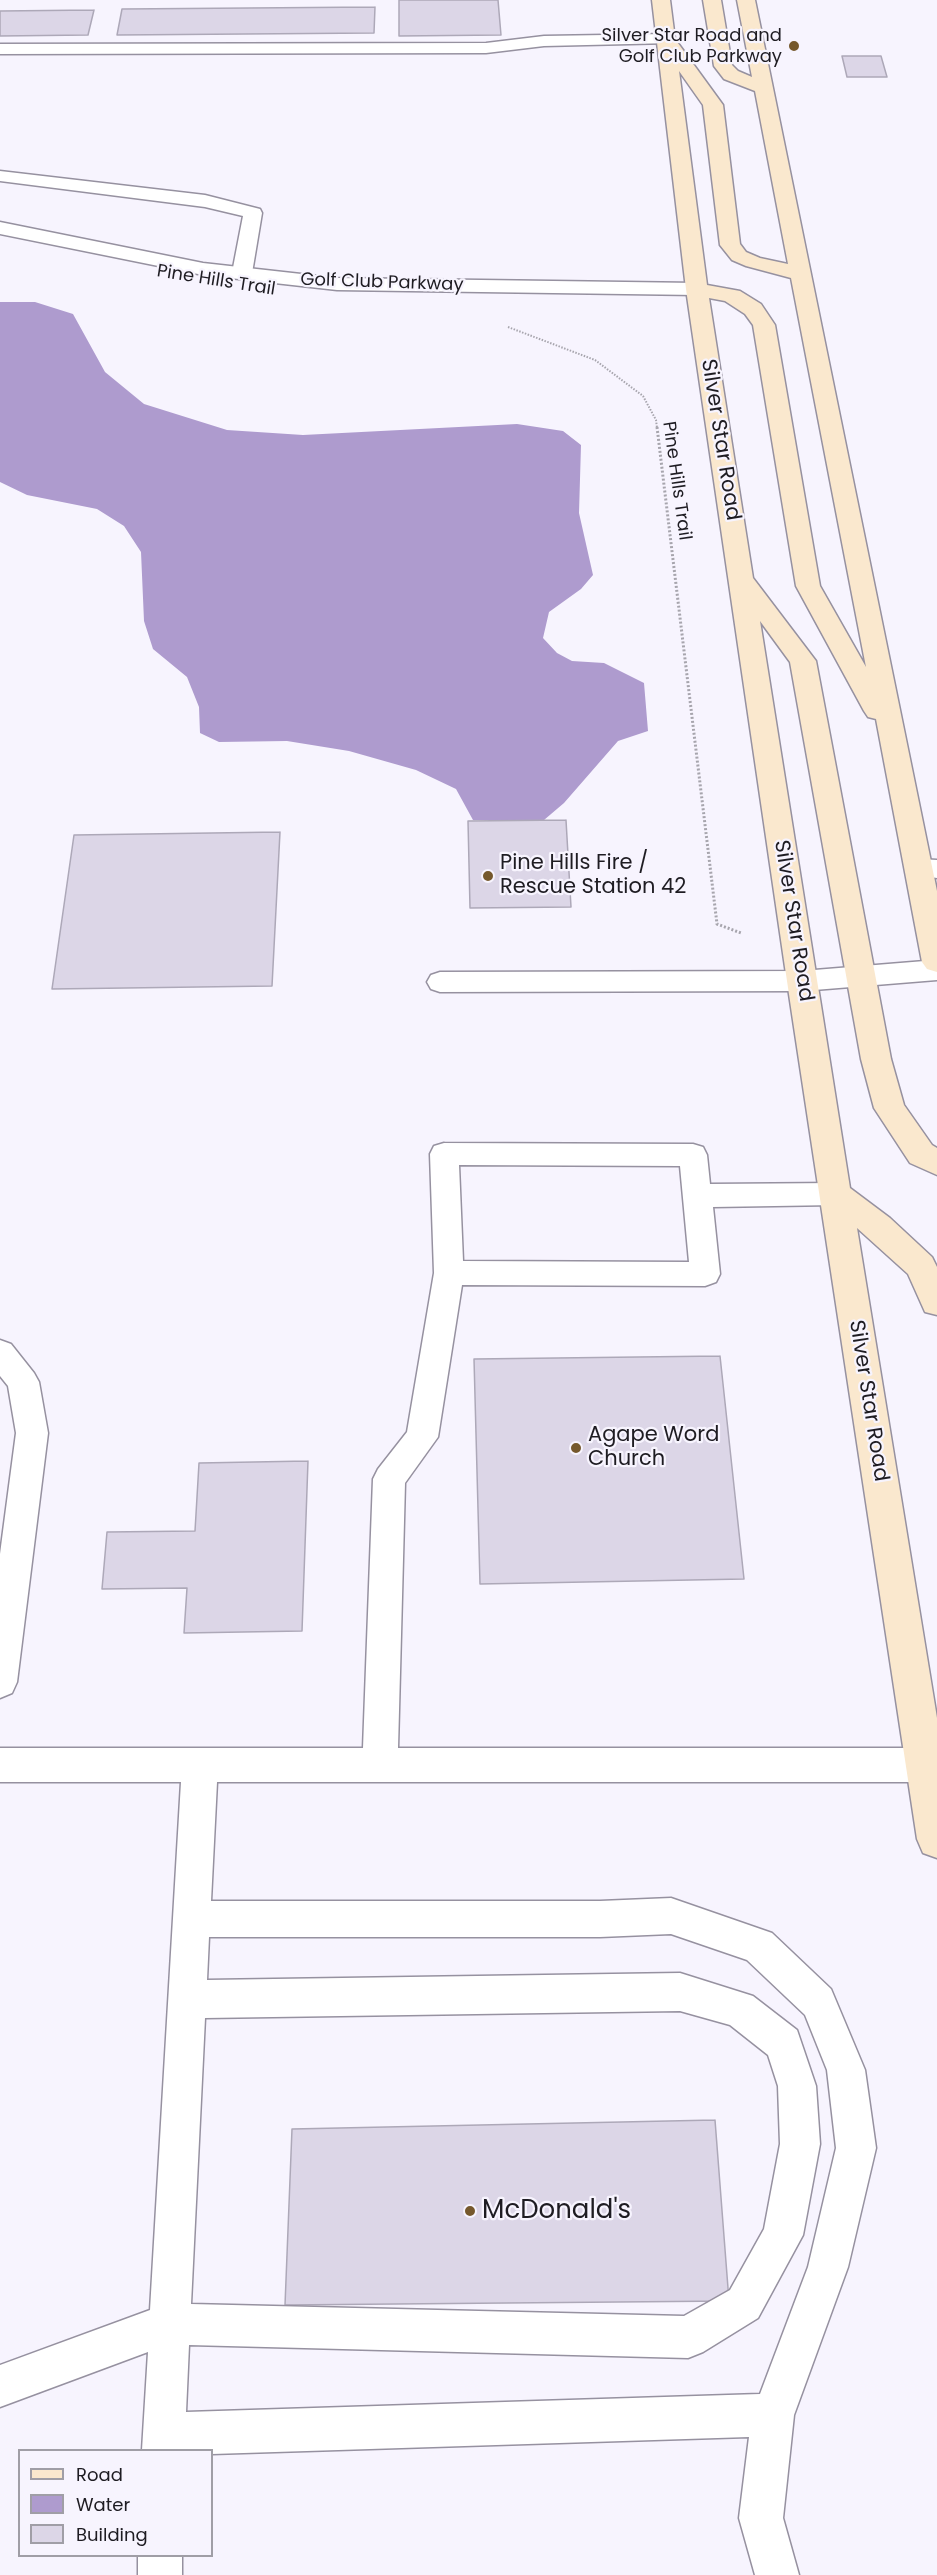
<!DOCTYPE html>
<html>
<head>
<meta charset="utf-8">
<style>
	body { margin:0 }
	#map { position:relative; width:937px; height:2575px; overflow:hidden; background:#f7f4fe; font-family:Poppins,sans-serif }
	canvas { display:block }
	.legend { position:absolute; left:18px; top:2449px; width:195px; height:108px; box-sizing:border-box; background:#f7f4fe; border:2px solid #a09ea6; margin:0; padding:8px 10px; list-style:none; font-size:18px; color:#1e1c22 }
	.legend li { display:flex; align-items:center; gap:12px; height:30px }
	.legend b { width:30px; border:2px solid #a09ea6 }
</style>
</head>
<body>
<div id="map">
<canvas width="937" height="2575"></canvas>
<ul class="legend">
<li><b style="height:8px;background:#fae8ce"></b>Road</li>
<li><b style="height:16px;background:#ae9bce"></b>Water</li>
<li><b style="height:16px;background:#dcd6e7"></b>Building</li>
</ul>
</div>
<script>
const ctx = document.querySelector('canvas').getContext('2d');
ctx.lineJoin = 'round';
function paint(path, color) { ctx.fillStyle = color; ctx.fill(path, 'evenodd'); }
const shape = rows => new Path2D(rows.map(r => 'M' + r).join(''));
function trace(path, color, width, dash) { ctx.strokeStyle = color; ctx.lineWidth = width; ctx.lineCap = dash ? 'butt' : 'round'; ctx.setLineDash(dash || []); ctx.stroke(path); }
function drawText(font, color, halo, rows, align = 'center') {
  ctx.font = font + ' Poppins,sans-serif'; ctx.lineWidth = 4.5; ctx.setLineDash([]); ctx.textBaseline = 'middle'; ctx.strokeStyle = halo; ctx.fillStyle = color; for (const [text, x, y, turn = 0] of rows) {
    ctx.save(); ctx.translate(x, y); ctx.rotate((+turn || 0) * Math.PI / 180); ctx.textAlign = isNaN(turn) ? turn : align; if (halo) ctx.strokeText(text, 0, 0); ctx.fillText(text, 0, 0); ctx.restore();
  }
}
const water = shape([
	[0,302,35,302,73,314,105,372,144,404,227,430,303,435,517,424,563,431,581,445,579,513,593,575,581,589,549,612,543,638,557,653,572,661,604,663,644,683,648,731,618,741,564,803,544,820,473,820,456,789,416,770,349,751,287,741,219,742,200,733,199,707,187,677,153,649,144,621,141,552,124,526,97,509,27,495,0,482]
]);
const building = shape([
	[399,0,498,0,501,35,399,36,399,0],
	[375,7,374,33,117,35,122,9,375,7],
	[94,10,88,35,0,36,0,11,94,10],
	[842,56,881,56,887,77,847,77,842,56],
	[566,820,571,907,470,908,468,821,566,820],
	[280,832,272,986,52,989,74,835,280,832],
	[720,1356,744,1579,480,1584,474,1359,720,1356],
	[308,1461,302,1631,184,1633,187,1588,102,1589,107,1532,195,1531,199,1463,308,1461],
	[715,2120,729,2301,285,2305,292,2129,715,2120]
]);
const pathFar1 = shape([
	[508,327,595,360,643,396,656,420,657,428]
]);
const path = shape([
	[657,427,717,924,741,933]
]);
const service = shape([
	[666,34,674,39,672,43,544,46,486,53,0,54,0,44,486,43,544,36,666,34],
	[0,171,205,195,260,209,262,213,252,273,249,277,242,279,235,277,232,273,243,216,205,207,0,181,0,171],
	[919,859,937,860,937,878,910,874,906,868,910,862,919,859],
	[937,960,937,980,802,991,440,992,431,989,427,982,431,975,440,972,802,971,937,960],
	[444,1143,693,1144,703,1147,707,1155,710,1184,836,1183,846,1186,851,1194,846,1202,836,1205,713,1207,720,1274,716,1282,705,1286,462,1285,438,1437,405,1483,398,1748,925,1748,937,1753,937,1777,925,1782,217,1782,211,1901,600,1901,671,1898,772,1933,831,1989,865,2070,876,2148,848,2267,794,2415,783,2518,799,2575,755,2575,739,2518,749,2437,212,2454,212,2450,142,2450,148,2352,0,2407,0,2365,150,2310,181,1782,0,1782,0,1748,363,1748,373,1479,378,1469,407,1432,434,1273,430,1154,434,1146,444,1143],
	[459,1165,680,1166,689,1262,463,1261,459,1165],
	[671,1934,747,1960,805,2015,827,2070,836,2148,808,2267,760,2394,186,2412,189,2345,688,2358,703,2352,758,2318,803,2235,820,2144,816,2086,797,2030,753,1996,680,1973,207,1980,209,1937,600,1937,671,1934],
	[680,2011,730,2025,768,2055,778,2086,780,2144,764,2229,730,2290,684,2316,191,2304,205,2018,680,2011],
	[0,1340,11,1344,34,1373,39,1382,48,1433,17,1682,12,1693,0,1698,0,1554,16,1433,8,1386,0,1376,0,1340],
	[138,2556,182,2556,182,2575,138,2575,138,2556]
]);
const tertiary = shape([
	[0,222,203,263,337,278,697,283,705,284,708,289,705,294,697,295,337,290,203,275,0,234,0,222]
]);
const secondary = shape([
	[652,0,670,0,675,39,723,105,740,244,746,252,760,258,788,264,755,91,724,79,714,66,703,0,721,0,732,65,738,71,752,77,737,0,755,0,937,891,937,972,927,969,922,962,876,719,868,717,864,711,796,586,753,325,745,314,725,301,709,298,753,578,816,661,891,1059,904,1105,932,1145,937,1148,937,1175,910,1163,874,1108,861,1059,790,662,760,621,850,1188,890,1218,932,1257,937,1267,937,1315,925,1312,908,1274,857,1228,937,1718,937,1858,923,1853,917,1839,787,981,686,289,652,0],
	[679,71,703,105,720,245,732,260,746,266,791,278,866,667,820,586,775,325,761,304,740,291,707,285,679,71]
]);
const markers = [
	[794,46,6,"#75582c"],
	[488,876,6,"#75582c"],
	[576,1448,6,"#75582c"],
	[470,2211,6,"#75582c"]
];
const farPoinames = [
	["Silver Star Road and",782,36],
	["Golf Club Parkway",782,57]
];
const farStreetnames = [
	["Pine Hills Trail",216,281,9],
	["Golf Club Parkway",382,283,2],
	["Pine Hills Trail",676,481,82]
];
const streetNames = [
	["Silver Star Road",720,440,81],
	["Silver Star Road",793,921,81],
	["Silver Star Road",868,1401,81]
];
const poiNames = [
	["Pine Hills Fire /",500,864],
	["Rescue Station 42",500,888],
	["Agape Word",588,1436],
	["Church",588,1460]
];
const nearPoinames = [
	["McDonald's",482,2211]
];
paint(water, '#ae9bce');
paint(building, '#dcd6e7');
trace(building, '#ada8b8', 1.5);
trace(service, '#9691a0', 3);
trace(tertiary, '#9691a0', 3);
trace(secondary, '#9691a0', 3);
trace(pathFar1, '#a7a5ad', 2, [1.5, 1.5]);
trace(path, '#a7a5ad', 3, [2, 2]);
paint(service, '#fff');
paint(tertiary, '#fff');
paint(secondary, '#fae8ce');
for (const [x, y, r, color] of markers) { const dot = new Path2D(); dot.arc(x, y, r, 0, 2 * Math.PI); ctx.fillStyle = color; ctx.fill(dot); trace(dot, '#f7f4fe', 2); }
drawText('18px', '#1e1c22', '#f7f4fe', farPoinames, 'right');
drawText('18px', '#1e1c22', '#f7f4fe', farStreetnames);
drawText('21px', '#1e1c22', '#f7f4fe', streetNames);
drawText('21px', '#1e1c22', '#f7f4fe', poiNames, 'left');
drawText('26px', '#1e1c22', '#f7f4fe', nearPoinames, 'left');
</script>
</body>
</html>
